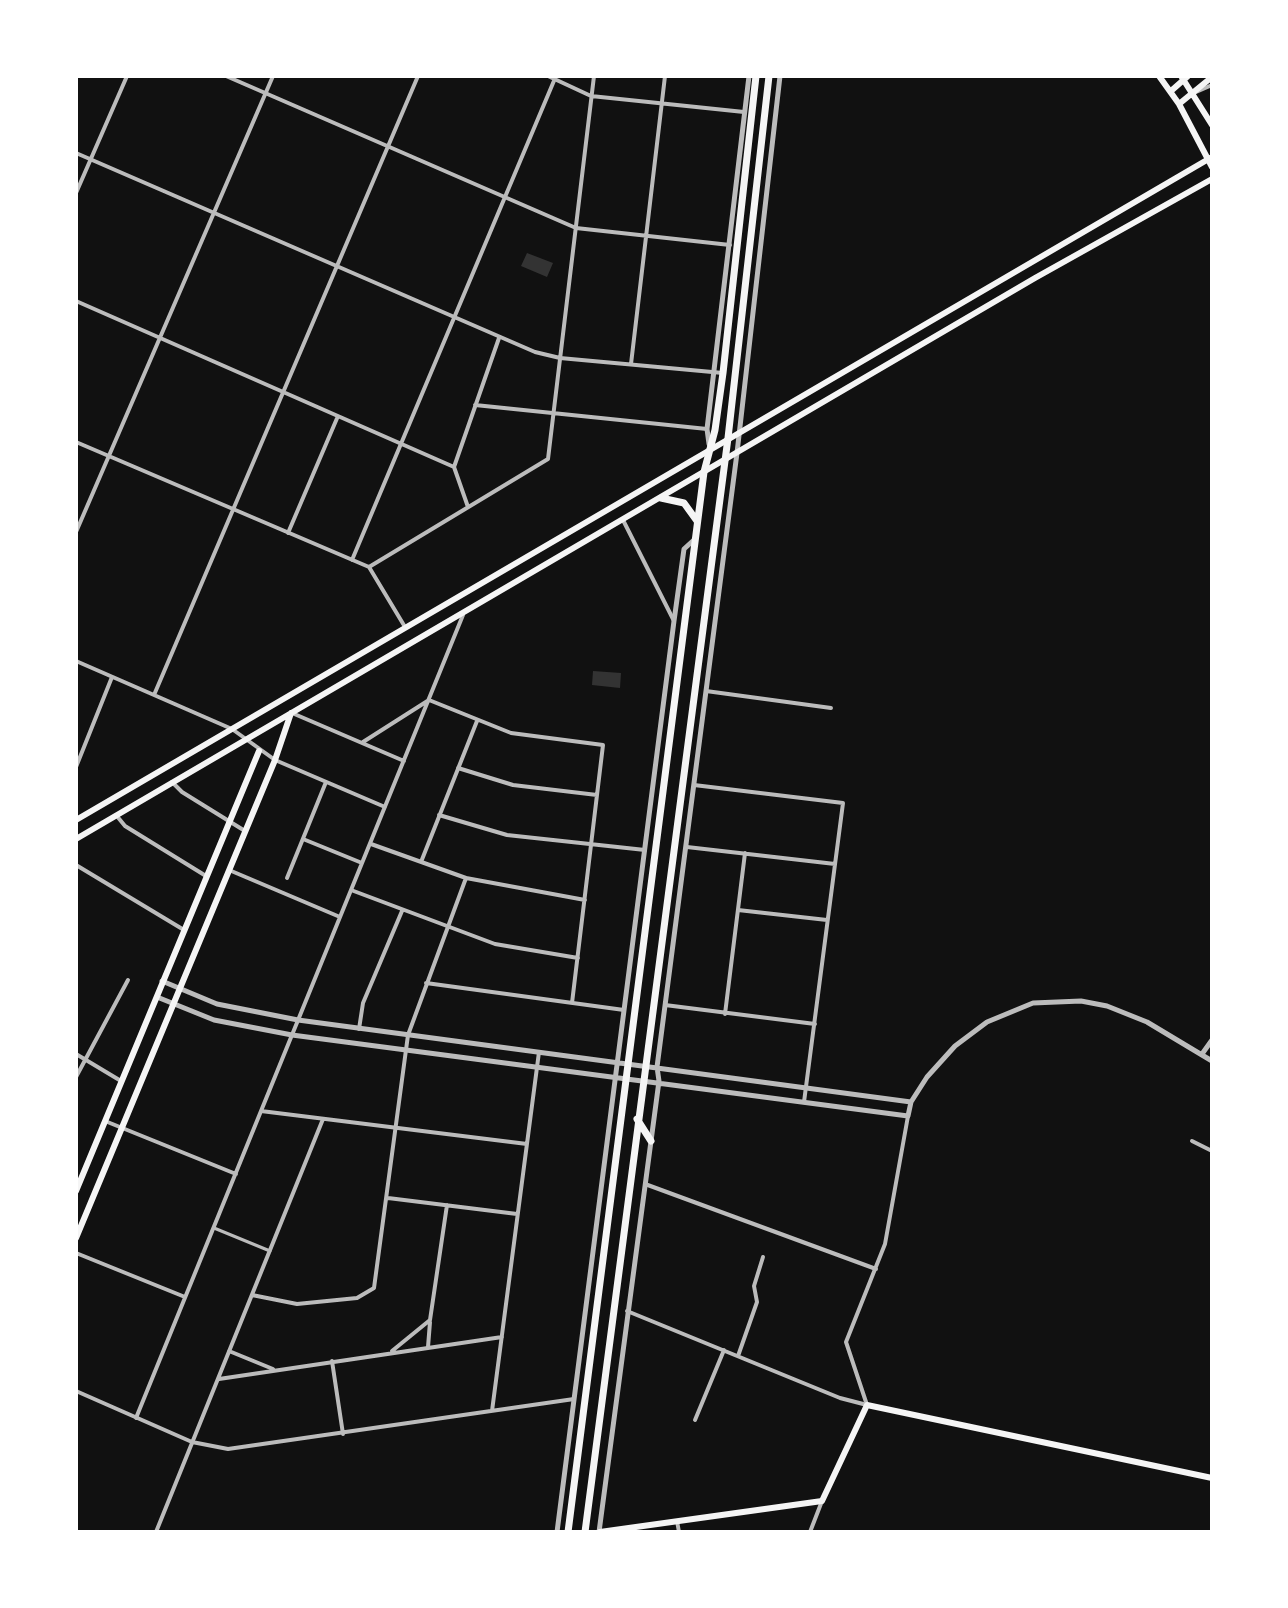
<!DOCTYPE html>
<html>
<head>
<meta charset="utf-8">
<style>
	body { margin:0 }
	#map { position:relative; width:1288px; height:1608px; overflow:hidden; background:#111; font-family:Karla,sans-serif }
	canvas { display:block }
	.frame { position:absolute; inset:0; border:78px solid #fff; pointer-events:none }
</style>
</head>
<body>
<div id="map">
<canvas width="1288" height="1608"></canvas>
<div class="frame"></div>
</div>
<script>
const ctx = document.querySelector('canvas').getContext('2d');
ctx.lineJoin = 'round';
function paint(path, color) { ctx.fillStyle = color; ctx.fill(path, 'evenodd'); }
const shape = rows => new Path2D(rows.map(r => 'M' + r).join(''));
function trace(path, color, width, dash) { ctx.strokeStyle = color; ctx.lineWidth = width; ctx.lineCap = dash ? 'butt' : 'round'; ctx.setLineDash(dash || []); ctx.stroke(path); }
const water = shape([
	[527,253,553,263,547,277,521,266],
	[593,671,621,673,620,688,592,685]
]);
const pedestrian = shape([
	[214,1228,270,1251]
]);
const minor = shape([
	[226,76,576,228,730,245],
	[548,76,591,96,744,112],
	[1196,92,1212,85],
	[76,153,535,352,560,358,723,373],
	[76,193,127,76],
	[76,301,454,467],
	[631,364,665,76],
	[475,405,707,429],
	[76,442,369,567,405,627],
	[454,467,499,338],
	[454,467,468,507],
	[623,520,674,621],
	[76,532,273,76],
	[288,533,338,416],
	[352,560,556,76],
	[369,567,548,459,594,76],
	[76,661,232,729,275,760,385,807],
	[706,691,831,708],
	[154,695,418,76],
	[292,713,404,761],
	[363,742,429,700,511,733,603,745,572,1003],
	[76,767,112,677],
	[458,768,513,785,597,795],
	[172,782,182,792,245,831],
	[694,785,843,803,804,1102],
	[116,815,125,826,206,876],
	[439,815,507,835,645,850],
	[303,839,362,863],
	[371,844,466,878,585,900],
	[687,847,835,864],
	[421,862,477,721],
	[76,865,184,930],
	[229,870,340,917],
	[287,878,326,782],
	[351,890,495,944,578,958],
	[738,910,827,920],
	[426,983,624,1010],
	[665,1005,815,1024],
	[725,1014,745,853],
	[359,1029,363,1003,402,911],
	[76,1054,121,1081],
	[76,1077,128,980],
	[261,1111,527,1144],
	[105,1121,236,1174],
	[1192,1141,1212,1151],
	[645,1184,876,1269],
	[388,1198,517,1214],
	[76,1253,185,1297],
	[252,1295,297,1304,357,1298,374,1288,408,1035,466,878],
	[627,1311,840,1398,867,1405,846,1342,885,1244,908,1116],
	[428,1347,430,1322],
	[229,1351,273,1369],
	[392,1351,430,1320,447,1205],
	[738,1356,757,1302,754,1286,763,1257],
	[332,1361,343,1434],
	[219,1379,502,1337],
	[76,1391,192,1442,228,1449,574,1399],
	[492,1411,539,1052],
	[136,1418,463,615],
	[695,1420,724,1350],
	[677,1521,679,1532],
	[156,1532,323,1119],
	[810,1532,822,1501]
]);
const tertiary = shape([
	[709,444,707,429,749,76],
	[162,981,217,1004,298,1020,911,1102],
	[157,997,214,1020,292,1035,908,1116,911,1102,927,1077,955,1046,987,1022,1033,1003,1081,1001,1107,1006,1147,1022,1212,1061],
	[1202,1054,1212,1040],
	[557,1532,674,621,684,549,695,539],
	[599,1532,659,1081,657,1067,737,453,780,76]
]);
const secondary = shape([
	[1159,76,1179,104,1212,167],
	[1181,76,1212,125],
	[1171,91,1188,76],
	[1179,104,1212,77],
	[76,820,1212,157],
	[76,839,1035,278,1212,179],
	[76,1191,259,751],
	[76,1238,275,760,291,713],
	[600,1532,822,1501,867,1405,1212,1478]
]);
const trunk = shape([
	[661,498,684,503,697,521],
	[637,1119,651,1141],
	[568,1532,704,472,715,430,723,373,756,76],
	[585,1532,728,438,769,76]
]);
paint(water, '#333');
trace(pedestrian, '#bcbcbc', 3);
trace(minor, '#bcbcbc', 4);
trace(tertiary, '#bcbcbc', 5);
trace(secondary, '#f5f5f5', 6);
trace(trunk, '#f5f5f5', 7);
</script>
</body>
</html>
